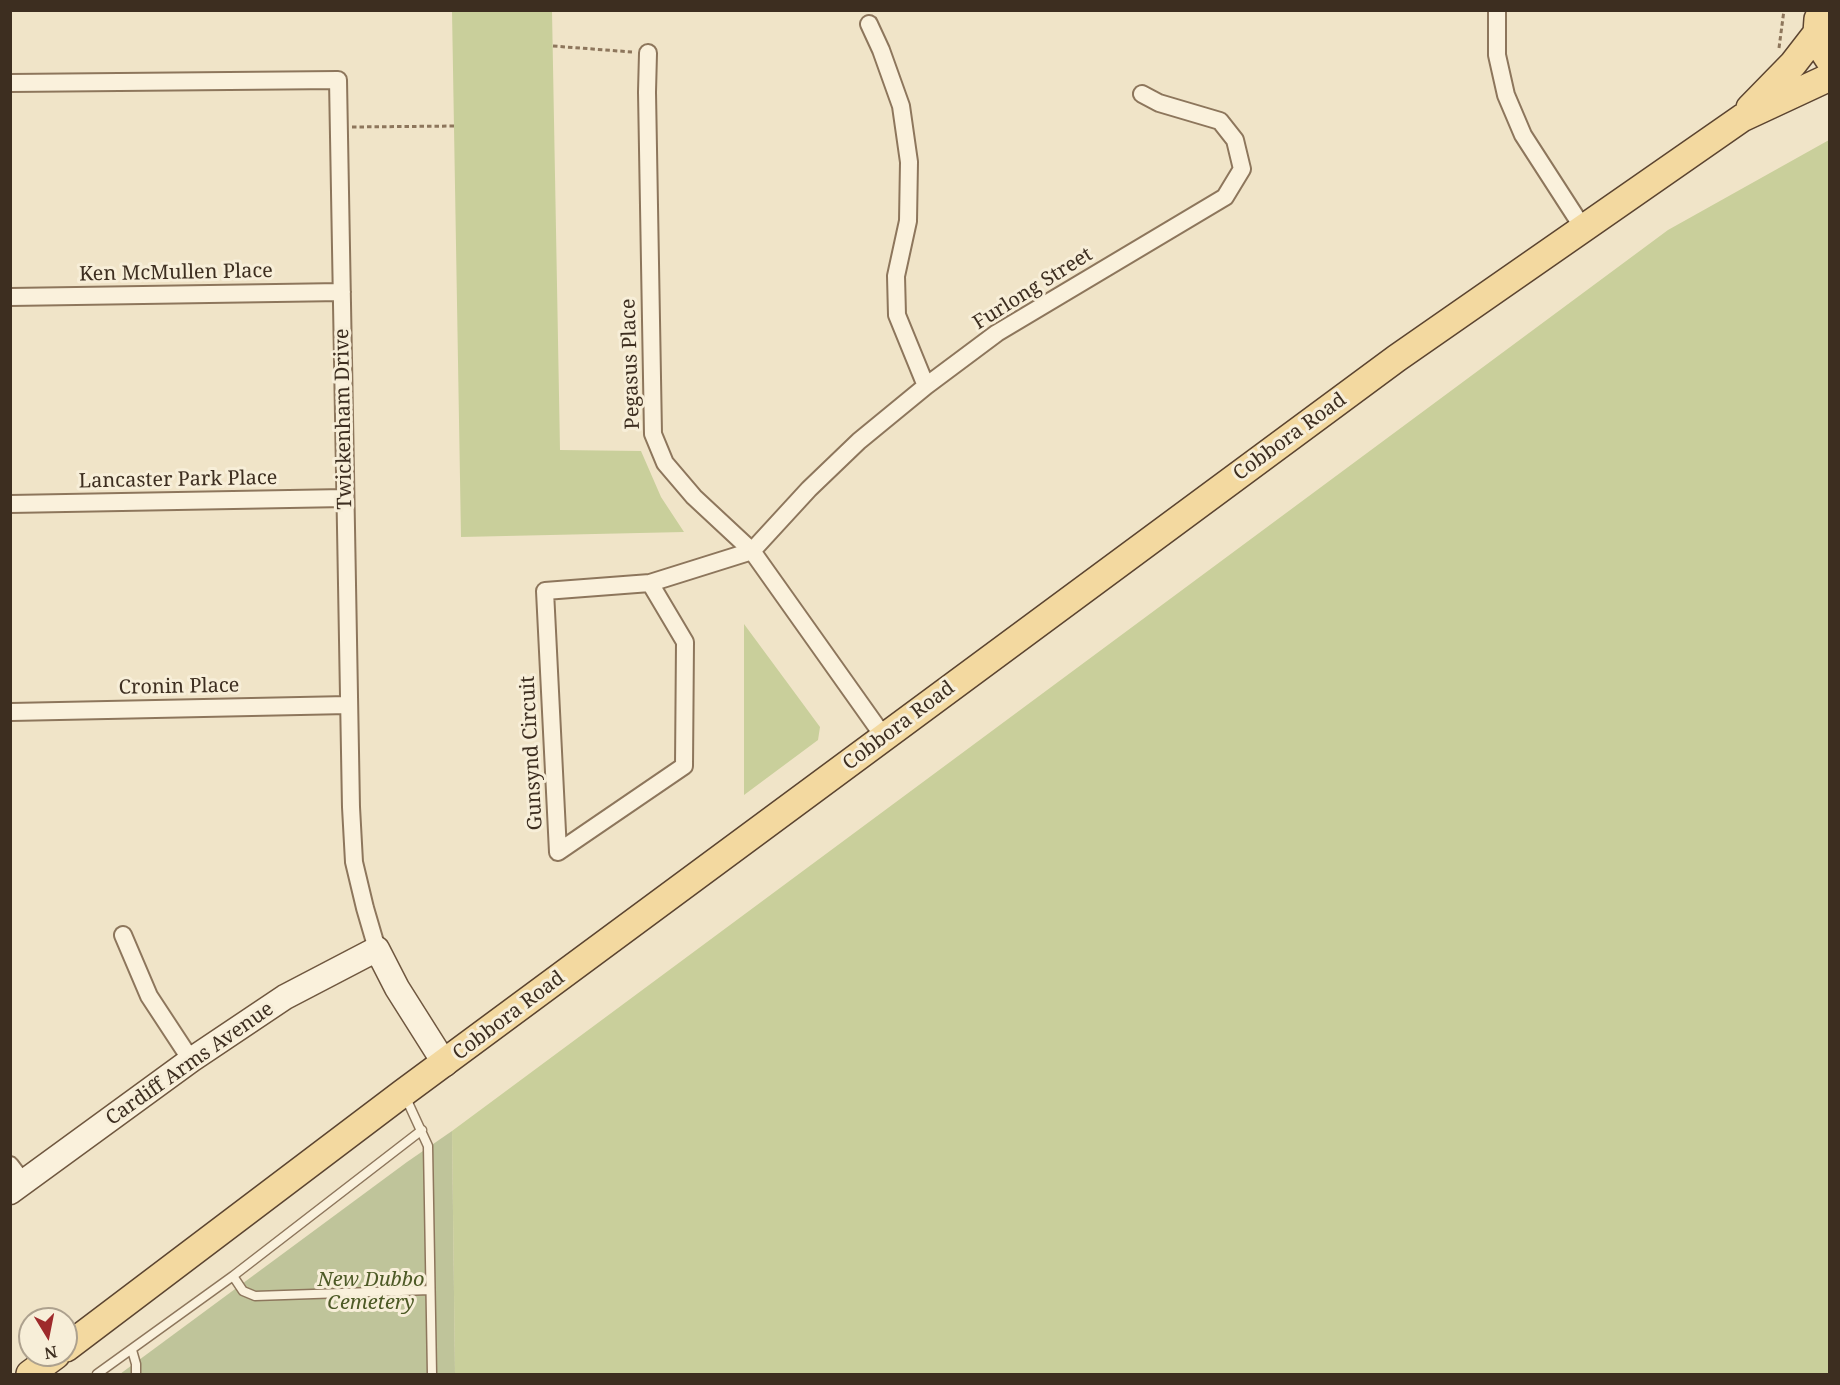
<!DOCTYPE html>
<html>
<head>
<meta charset="utf-8">
<style>
	body { margin:0 }
	#map { position:relative; width:1840px; height:1385px; overflow:hidden; background:#f0e4c8; font-family:"Noto Serif",serif }
	canvas { display:block }
	.frame { position:absolute; inset:0; border:12px solid #3d2e20; pointer-events:none }
	.north { position:absolute; left:18px; top:1307px; width:60px; height:60px; box-sizing:border-box; background:#f7eed8; border:2px solid #ada18e; border-radius:50%; rotate:170deg; font-size:16px; font-weight:700; line-height:24px; text-align:center; color:#3d2e20 }
	.north::after { content:''; display:block; margin:auto; width:21px; height:27px; background:#9e2a2b; clip-path:polygon(50% 0,100% 100%,50% 72%,0 100%) }
</style>
</head>
<body>
<div id="map">
<canvas width="1840" height="1385"></canvas>
<div class="frame"></div>
<div class="north">N</div>
</div>
<script>
const ctx = document.querySelector('canvas').getContext('2d');
ctx.lineJoin = 'round';
function paint(path, color) { ctx.fillStyle = color; ctx.fill(path, 'evenodd'); }
const shape = rows => new Path2D(rows.map(r => 'M' + r).join(''));
function trace(path, color, width, dash) { ctx.strokeStyle = color; ctx.lineWidth = width; ctx.lineCap = dash ? 'butt' : 'round'; ctx.setLineDash(dash || []); ctx.stroke(path); }
function drawText(font, color, halo, rows, align = 'center') {
  ctx.font = font + ' "Noto Serif",serif'; ctx.lineWidth = 6; ctx.setLineDash([]); ctx.textBaseline = 'middle'; ctx.strokeStyle = halo; ctx.fillStyle = color; for (const [text, x, y, turn = 0] of rows) {
    ctx.save(); ctx.translate(x, y); ctx.rotate((+turn || 0) * Math.PI / 180); ctx.textAlign = isNaN(turn) ? turn : align; if (halo) ctx.strokeText(text, 0, 0); ctx.fillText(text, 0, 0); ctx.restore();
  }
}
const green = shape([
	[452,11,552,11,560,450,641,451,661,497,684,532,461,537],
	[1829,140,1829,1374,455,1374,452,1131,1668,230],
	[744,624,820,727,818,740,744,795]
]);
const cemetery = shape([
	[452,1131,455,1374,120,1374,407,1162]
]);
const path = shape([
	[553,46,632,52],
	[1779,48,1784,10],
	[352,127,456,126]
]);
const lane = shape([
	[405,1096,428,1146,432,1374],
	[233,1276,243,1291,255,1296,430,1290],
	[132,1350,136,1364,136,1374],
	[97,1374,233,1276,422,1130]
]);
const street = shape([
	[1497,10,1497,55,1506,95,1523,135,1583,228],
	[869,24,881,50,901,106,909,162,908,221,896,276,897,315,926,386],
	[648,53,647,92,653,434,665,463,694,497,752,551,884,737],
	[10,83,338,80,351,807,354,862,365,908,377,949],
	[10,297,342,292],
	[10,504,345,498],
	[650,583,685,642,684,766,558,852,545,591,650,583,752,551,809,489,859,441,926,386,997,333,1225,197,1242,169,1235,140,1220,121,1159,103,1142,94],
	[11,712,348,705],
	[123,935,149,996,191,1060],
	[10,1165,23,1182]
]);
const secondary = shape([
	[10,1192,191,1060,285,997,377,949,397,988,445,1064]
]);
const primary = shape([
	[1823,10,1818,19,1817,33,1819,44,1830,61],
	[1750,108,1793,64,1817,33],
	[66,1348,403,1093,1397,358,1742,118,1830,77],
	[30,1374,56,1355]
]);
const streetNames = [
	["Ken McMullen Place",176,273,-1],
	["Furlong Street",1033,289,-32],
	["Pegasus Place",631,364,-92],
	["Twickenham Drive",344,419,-91],
	["Cobbora Road",1290,437,-36],
	["Lancaster Park Place",178,480,-1],
	["Cronin Place",179,687,-1],
	["Cobbora Road",899,726,-37],
	["Gunsynd Circuit",532,753,-93],
	["Cobbora Road",509,1016,-37],
	["Cardiff Arms Avenue",190,1064,-35]
];
const parkNames = [
	["New Dubbo",371,1280],
	["Cemetery",371,1303]
];
paint(green, '#c9cf9b');
paint(cemetery, '#bfc49a');
trace(lane, '#8d765c', 11);
trace(street, '#8d765c', 20);
trace(secondary, '#6f573f', 27);
trace(primary, '#5b4430', 30);
trace(path, '#8d765c', 3, [4.5, 3]);
trace(lane, '#faf1dc', 8);
trace(street, '#faf1dc', 16);
trace(secondary, '#faf1dc', 24);
trace(primary, '#f3d9a0', 27);
drawText('20px', '#3d2e20', '#f7eed8', streetNames);
drawText('italic 20px', '#4d5a26', '#f7eed8', parkNames);
</script>
</body>
</html>
